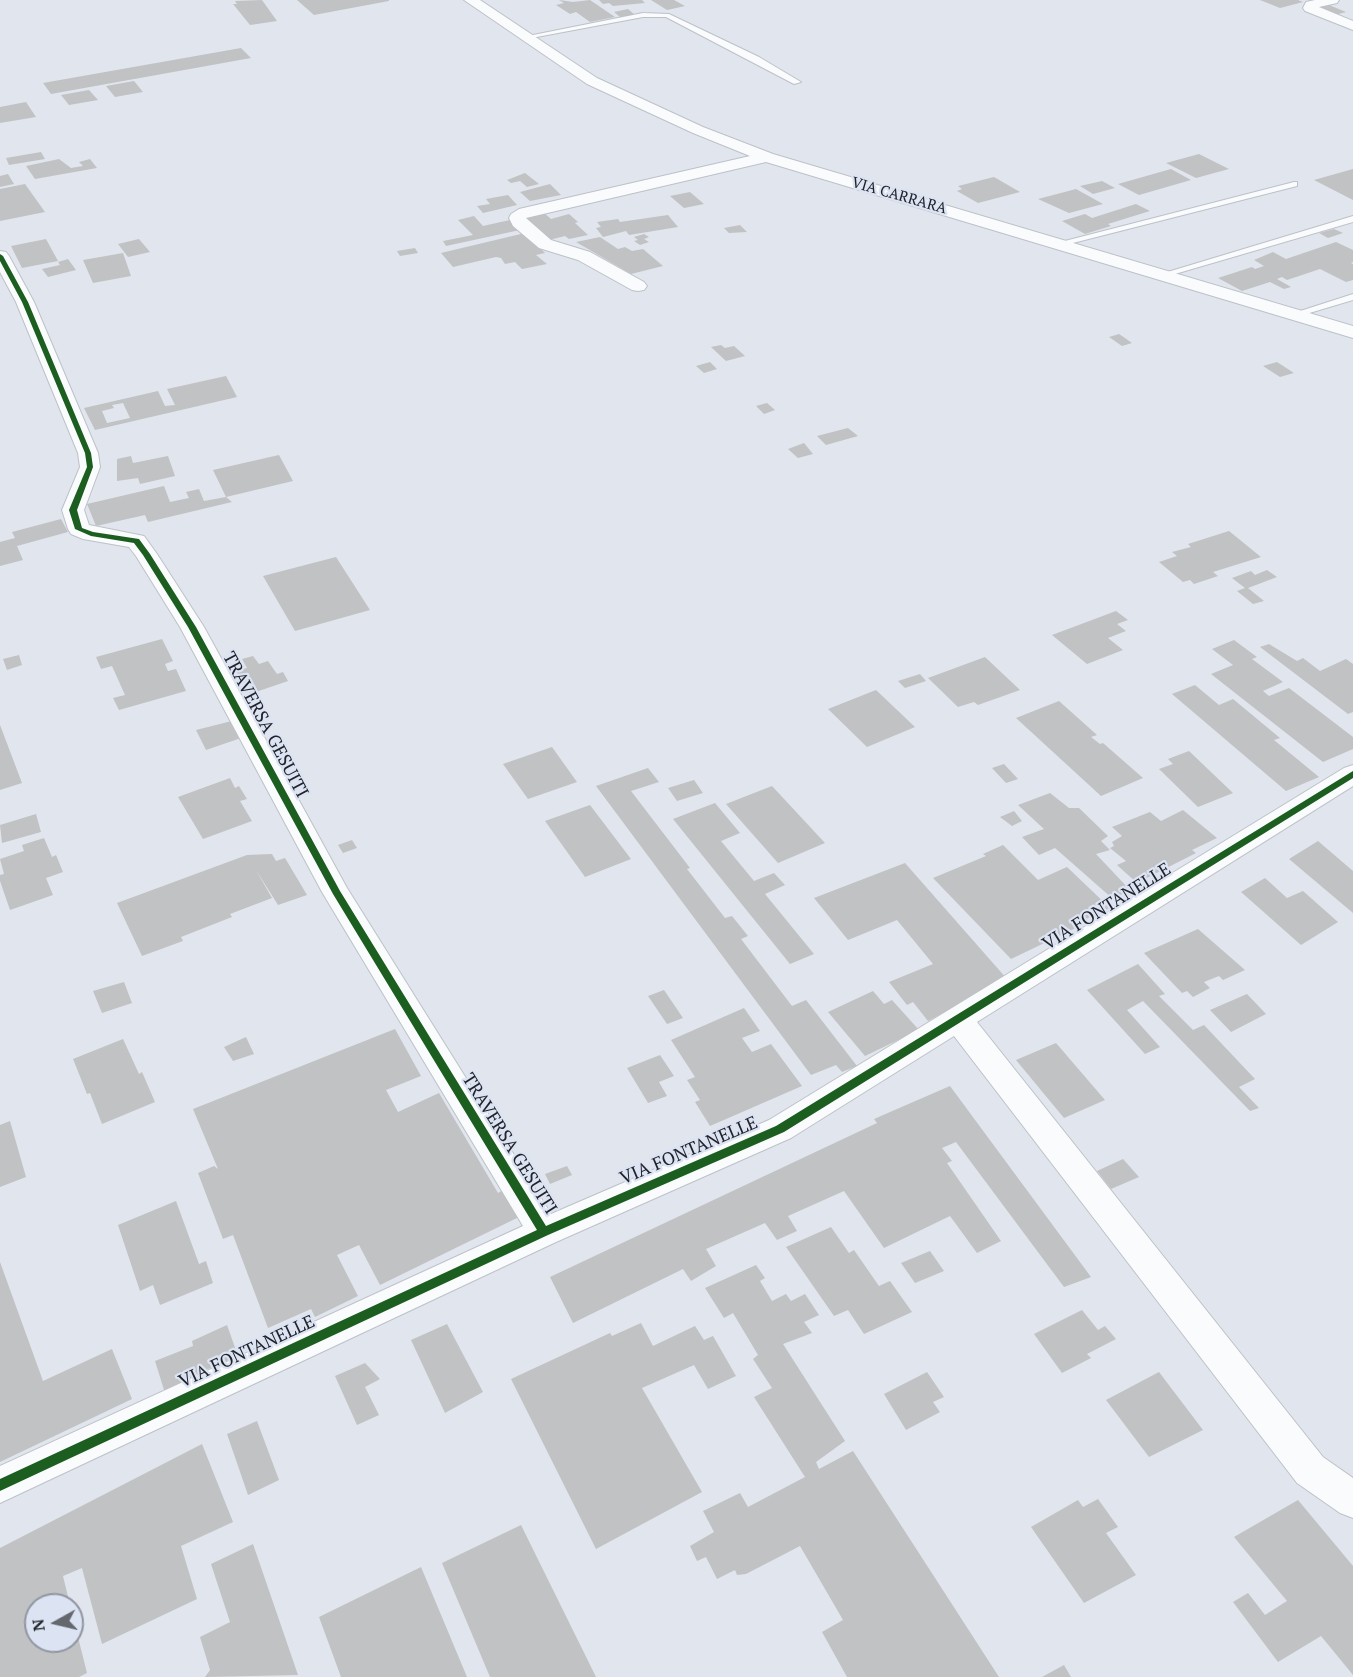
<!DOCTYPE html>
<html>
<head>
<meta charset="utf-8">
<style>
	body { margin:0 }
	#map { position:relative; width:1353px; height:1677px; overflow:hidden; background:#e1e5ee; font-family:"PT Serif",serif }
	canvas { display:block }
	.north { position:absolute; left:24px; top:1593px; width:60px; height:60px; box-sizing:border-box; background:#dce3f3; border:2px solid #9196a2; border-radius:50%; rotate:262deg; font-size:16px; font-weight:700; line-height:24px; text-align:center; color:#202329 }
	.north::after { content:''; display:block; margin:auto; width:21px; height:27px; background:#64676e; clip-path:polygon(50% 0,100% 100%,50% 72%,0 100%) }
</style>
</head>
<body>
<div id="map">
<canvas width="1353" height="1677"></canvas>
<div class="north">N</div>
</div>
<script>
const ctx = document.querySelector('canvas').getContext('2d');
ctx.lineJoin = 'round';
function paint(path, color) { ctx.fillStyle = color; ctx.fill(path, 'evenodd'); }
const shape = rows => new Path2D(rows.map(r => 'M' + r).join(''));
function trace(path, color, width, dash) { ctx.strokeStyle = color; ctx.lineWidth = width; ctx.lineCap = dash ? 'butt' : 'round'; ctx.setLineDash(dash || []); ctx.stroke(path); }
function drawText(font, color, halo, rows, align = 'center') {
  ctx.font = font + ' "PT Serif",serif'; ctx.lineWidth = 4.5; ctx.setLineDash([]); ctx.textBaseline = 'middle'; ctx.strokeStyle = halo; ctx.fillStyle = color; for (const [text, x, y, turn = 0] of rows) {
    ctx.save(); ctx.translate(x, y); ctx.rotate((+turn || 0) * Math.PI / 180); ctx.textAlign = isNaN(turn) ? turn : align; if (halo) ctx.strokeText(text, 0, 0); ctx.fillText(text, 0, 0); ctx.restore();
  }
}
const building = shape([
	[262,0,277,21,250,25,233,4,237,4,235,1],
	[297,0,389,0,389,1,314,15],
	[559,0,573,2,590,0,615,17,590,22,576,12,570,14,556,5,564,3],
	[599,0,642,0,645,3,613,6,609,3,603,4],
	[651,0,674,0,685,6,667,10],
	[1260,0,1298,0,1303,2,1280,8],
	[1324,3,1346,12,1335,15,1314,7],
	[628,9,635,15,620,17,614,12],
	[241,48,251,58,51,94,43,83],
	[134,81,143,92,115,97,106,86],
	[89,90,98,100,69,105,61,95],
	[26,102,36,117,0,123,0,107],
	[41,152,45,159,9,165,6,158],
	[1199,154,1229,169,1196,178,1166,163],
	[59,159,71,168,83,166,79,162,90,159,97,168,35,179,26,166],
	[1171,169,1191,180,1139,195,1118,184],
	[1353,169,1353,200,1314,180],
	[525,173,539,184,527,187,520,181,511,183,507,180],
	[8,174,14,184,0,187,0,176],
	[994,177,1020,192,978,203,957,191,962,189,958,186],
	[1102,181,1115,188,1093,194,1080,186],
	[25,184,45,212,0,221,0,189],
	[550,184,561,195,530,201,520,192],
	[1076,189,1103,204,1069,213,1038,199],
	[690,192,704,204,684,208,670,196],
	[508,195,517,205,483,213,477,206,490,204,486,199],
	[1136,204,1150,211,1108,224,1111,226,1085,234,1062,221,1085,214,1092,218],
	[543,212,551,219,569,214,578,222,575,223,588,235,569,239,565,236,549,240,523,216],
	[668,215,678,227,629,235,626,231,603,237,596,228,601,227,597,222,618,219,620,222],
	[474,216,483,226,510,220,520,230,446,246,443,241,473,235,458,220],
	[740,225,747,232,729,233,724,228],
	[1334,229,1343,233,1328,238,1319,233],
	[525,233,545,253,536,255,547,264,522,269,515,262,505,264,501,258,496,257,453,267,441,253],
	[644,234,649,237,644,239,649,242,640,245,634,241,638,240,634,237],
	[600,237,618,249,625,247,632,251,643,249,663,266,631,274,576,242],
	[46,239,58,261,22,268,11,246],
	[139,239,150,252,128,257,118,244],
	[1336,242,1353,250,1353,262,1351,263,1353,264,1353,280,1346,282,1320,269,1287,280,1282,277,1277,279,1291,287,1284,289,1270,282,1242,291,1218,278,1252,267,1255,269,1264,266,1254,260,1273,252,1286,259],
	[415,248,418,253,400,256,397,251],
	[123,253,131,276,93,283,83,260],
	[68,259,76,270,48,277,42,269,60,265,58,262],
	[1119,334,1125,338,1132,343,1122,346,1109,337],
	[721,345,725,348,734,346,745,356,726,361,711,347],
	[710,362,717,369,704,373,696,366],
	[1277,362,1294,373,1280,377,1263,366],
	[226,376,237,397,95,430,84,408,158,391,165,406,175,405,167,389],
	[123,403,130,418,107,423,102,411,114,408,112,405],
	[767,403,775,410,764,414,756,406],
	[848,428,858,436,826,445,817,436],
	[804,443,813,454,798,458,788,449],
	[279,455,293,481,226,497,213,470],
	[131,456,133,463,168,456,175,476,140,484,138,478,117,481,117,459],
	[164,486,170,502,189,498,186,492,199,489,204,501,226,497,232,502,148,522,145,515,96,526,87,504],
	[61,519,68,532,17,546,23,560,0,566,0,542,15,538,12,532],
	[1229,531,1261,557,1213,572,1218,576,1194,584,1190,580,1183,582,1159,562,1177,556,1172,552,1191,547,1188,544],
	[336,557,370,610,295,631,263,576],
	[1267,570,1277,577,1248,588,1264,601,1253,604,1237,591,1245,588,1232,578,1251,571,1255,575],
	[1116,611,1128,620,1117,624,1126,631,1108,638,1123,650,1087,664,1052,635],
	[162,639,173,661,165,664,168,671,176,669,186,691,119,710,113,698,125,695,112,666,101,669,96,657],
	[1234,640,1257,657,1252,659,1283,682,1263,691,1269,696,1289,688,1353,737,1353,749,1323,762,1211,674,1233,665,1212,649],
	[1269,644,1297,661,1303,658,1320,671,1346,659,1353,664,1353,712,1348,714,1260,647],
	[19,655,22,665,7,670,3,659],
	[253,656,259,664,268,661,277,674,283,672,288,681,250,694,236,671,247,668,242,659],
	[985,657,1020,690,978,705,974,702,958,707,928,678],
	[920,674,926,681,905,688,898,681],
	[1195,685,1219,705,1233,699,1280,738,1274,740,1319,777,1286,791,1172,694],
	[876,690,915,727,867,747,828,709],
	[1059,701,1097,735,1091,737,1100,744,1103,743,1143,778,1101,796,1016,718],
	[232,721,241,738,206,750,196,730],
	[0,725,22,783,0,790],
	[552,747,577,782,528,799,503,764],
	[1189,751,1233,793,1198,807,1159,769,1173,764,1168,759],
	[1004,764,1018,779,1006,783,992,768],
	[648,768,659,782,631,791,690,868,687,869,725,918,732,916,748,936,741,939,792,1006,806,1000,857,1066,842,1072,836,1065,811,1075,596,786],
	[230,778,235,788,239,786,247,799,240,801,252,821,203,839,178,797],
	[694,780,703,793,677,801,668,788],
	[772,786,825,843,778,863,726,804],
	[1050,793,1069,808,1079,808,1108,836,1101,841,1110,850,1096,854,1130,890,1113,899,1055,848,1039,855,1022,837,1044,829,1018,805],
	[715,803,740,833,721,841,754,881,774,873,785,885,765,894,814,954,790,964,673,819],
	[590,805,631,859,585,877,545,821],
	[1183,810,1217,838,1192,850,1196,853,1137,883,1117,865,1126,861,1110,848,1114,846,1112,842,1122,836,1112,827,1150,812,1161,821],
	[1014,811,1022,821,1012,826,1000,817],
	[36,814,41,832,2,843,0,825],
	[44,838,52,857,56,855,63,872,46,878,53,895,10,910,0,881,0,875,4,874,0,859,24,851,22,845],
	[352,840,357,848,343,853,338,845],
	[1318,841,1353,871,1353,913,1289,859],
	[1003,845,1038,880,1067,867,1110,908,1077,923,1080,926,1011,959,933,878,986,856,983,854],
	[272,854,276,861,285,858,307,895,278,905,256,870,272,898,230,914,232,917,181,937,183,941,142,956,117,903,247,855],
	[905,863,1007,979,928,1021,913,1002,907,1005,889,982,933,964,897,920,848,940,814,898],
	[1265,878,1287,898,1303,891,1338,922,1301,945,1241,892],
	[1198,929,1245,970,1223,980,1219,976,1204,982,1210,988,1193,997,1187,991,1182,993,1144,953],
	[1138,964,1165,994,1159,996,1193,1030,1204,1025,1255,1079,1239,1087,1259,1108,1250,1111,1143,1001,1127,1010,1160,1047,1145,1054,1087,990],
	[124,982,132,1003,102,1013,93,991],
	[664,990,683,1018,667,1024,648,996],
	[873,991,884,1004,892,1000,919,1030,865,1056,828,1012],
	[1247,994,1266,1014,1231,1032,1210,1010],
	[744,1008,760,1031,742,1038,752,1052,771,1044,802,1086,710,1126,695,1102,700,1100,687,1080,695,1077,671,1040],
	[395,1029,421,1076,386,1090,398,1112,439,1093,498,1193,503,1190,519,1217,380,1285,359,1245,337,1255,358,1296,315,1317,311,1309,268,1328,233,1235,223,1239,198,1173,214,1166,218,1169,193,1109],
	[246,1037,254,1054,233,1061,224,1047],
	[123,1039,139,1074,142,1072,155,1102,102,1124,90,1093,87,1094,73,1059],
	[1056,1043,1105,1100,1064,1118,1016,1060],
	[660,1055,674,1076,659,1082,667,1096,648,1103,627,1068],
	[950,1086,1091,1277,1064,1287,956,1142,942,1148,952,1161,947,1163,1001,1241,977,1253,950,1216,884,1248,844,1191,788,1216,797,1231,777,1240,765,1223,706,1249,716,1266,691,1281,683,1269,573,1323,550,1277,877,1123,874,1119],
	[10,1121,26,1177,0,1187,0,1125],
	[1123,1159,1139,1177,1111,1189,1097,1171],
	[567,1166,572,1175,550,1184,545,1174],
	[176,1201,199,1264,206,1261,213,1283,160,1305,153,1285,140,1291,118,1225],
	[831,1227,849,1253,854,1250,879,1286,890,1281,912,1312,864,1334,848,1310,834,1316,786,1247],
	[930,1251,944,1271,915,1283,901,1263],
	[0,1262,43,1381,112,1349,132,1399,0,1462],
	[756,1265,765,1278,760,1281,772,1301,786,1294,791,1301,805,1294,819,1315,804,1322,812,1333,783,1344,845,1441,816,1462,819,1469,853,1451,999,1677,847,1677,822,1632,843,1620,800,1546,746,1574,737,1575,735,1570,717,1579,706,1557,697,1561,690,1546,714,1532,703,1511,740,1493,748,1507,805,1477,754,1397,772,1388,753,1359,758,1355,733,1313,724,1318,705,1288],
	[1082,1310,1098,1330,1105,1326,1116,1339,1087,1354,1091,1358,1062,1373,1034,1334],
	[641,1323,653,1346,695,1326,704,1340,713,1336,736,1376,708,1389,694,1365,642,1388,702,1492,596,1549,511,1379,610,1333,612,1336],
	[447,1324,483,1392,445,1413,411,1340],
	[227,1325,238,1356,201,1372,203,1377,165,1393,155,1361,193,1346,192,1341],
	[365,1363,380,1379,365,1387,379,1415,357,1425,335,1376],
	[927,1372,944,1397,933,1402,940,1412,906,1430,884,1394],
	[1159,1372,1203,1430,1149,1457,1106,1400],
	[257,1421,279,1480,248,1495,227,1434],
	[202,1444,233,1522,181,1546,197,1599,102,1644,82,1568,63,1576,70,1605,36,1605,36,1641,72,1641,73,1617,87,1673,79,1677,0,1677,0,1548],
	[1098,1499,1118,1527,1106,1533,1136,1575,1084,1603,1031,1527,1078,1500,1083,1507],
	[1298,1500,1353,1566,1353,1675,1321,1636,1278,1662,1233,1602,1248,1593,1265,1615,1287,1601,1234,1537],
	[521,1525,596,1677,490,1677,442,1563],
	[253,1544,298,1675,205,1677,210,1670,200,1637,230,1622,211,1564],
	[421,1567,467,1677,341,1677,319,1617],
	[1064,1665,1071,1677,1042,1677]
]);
const lane = shape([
	[643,13,669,14,759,57,801,82,794,84,666,17,643,17,526,39,523,37,643,13],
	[1294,182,1297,182,1297,186,1061,246,1057,243,1294,182],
	[1353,216,1353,222,1168,276,1161,274,1353,216],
	[1353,294,1353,300,1296,317,1291,314,1353,294]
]);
const street = shape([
	[464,0,480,0,597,78,703,127,773,154,1353,326,1353,338,766,162,526,218,551,240,590,252,644,282,647,286,644,290,638,291,632,290,578,260,539,248,513,226,509,218,511,214,519,209,750,156,693,133,587,84,464,0],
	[1315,0,1339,0,1337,3,1319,7,1353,21,1353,30,1305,11,1303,8,1306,2,1315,0],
	[0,251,6,252,9,256,34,302,98,453,100,467,84,510,89,525,144,536,157,554,204,627,347,888,551,1214,769,1120,1344,768,1353,765,1353,786,977,1022,1323,1457,1353,1478,1353,1518,1340,1513,1297,1483,954,1036,791,1138,556,1242,0,1503,0,1466,523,1226,322,892,180,627,136,556,129,547,83,539,71,534,68,529,62,510,80,467,78,453,16,302,0,272,0,251]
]);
const cycleway = shape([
	[0,254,3,256,28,302,91,453,93,467,77,510,82,528,93,532,139,539,150,554,196,627,340,891,546,1226,776,1126,1353,771,1353,778,784,1132,548,1235,0,1491,0,1479,537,1230,333,894,188,627,143,555,134,543,91,536,75,529,69,510,87,467,85,453,22,302,0,261,0,254]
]);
const farStreetnames = [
	["VIA CARRARA",899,196,16]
];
const streetNames = [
	["TRAVERSA GESUITI",265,725,62],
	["VIA FONTANELLE",1107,907,-32],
	["TRAVERSA GESUITI",509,1144,58],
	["VIA FONTANELLE",689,1151,-23],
	["VIA FONTANELLE",247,1352,-25]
];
paint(building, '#c1c2c3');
trace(lane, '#bdc1c8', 2);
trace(street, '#bdc1c8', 2);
paint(lane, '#fafbfc');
paint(street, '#fafbfc');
paint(cycleway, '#1b5e20');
drawText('15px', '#202329', '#dce3f3', farStreetnames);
drawText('18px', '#202329', '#dce3f3', streetNames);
</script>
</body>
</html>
